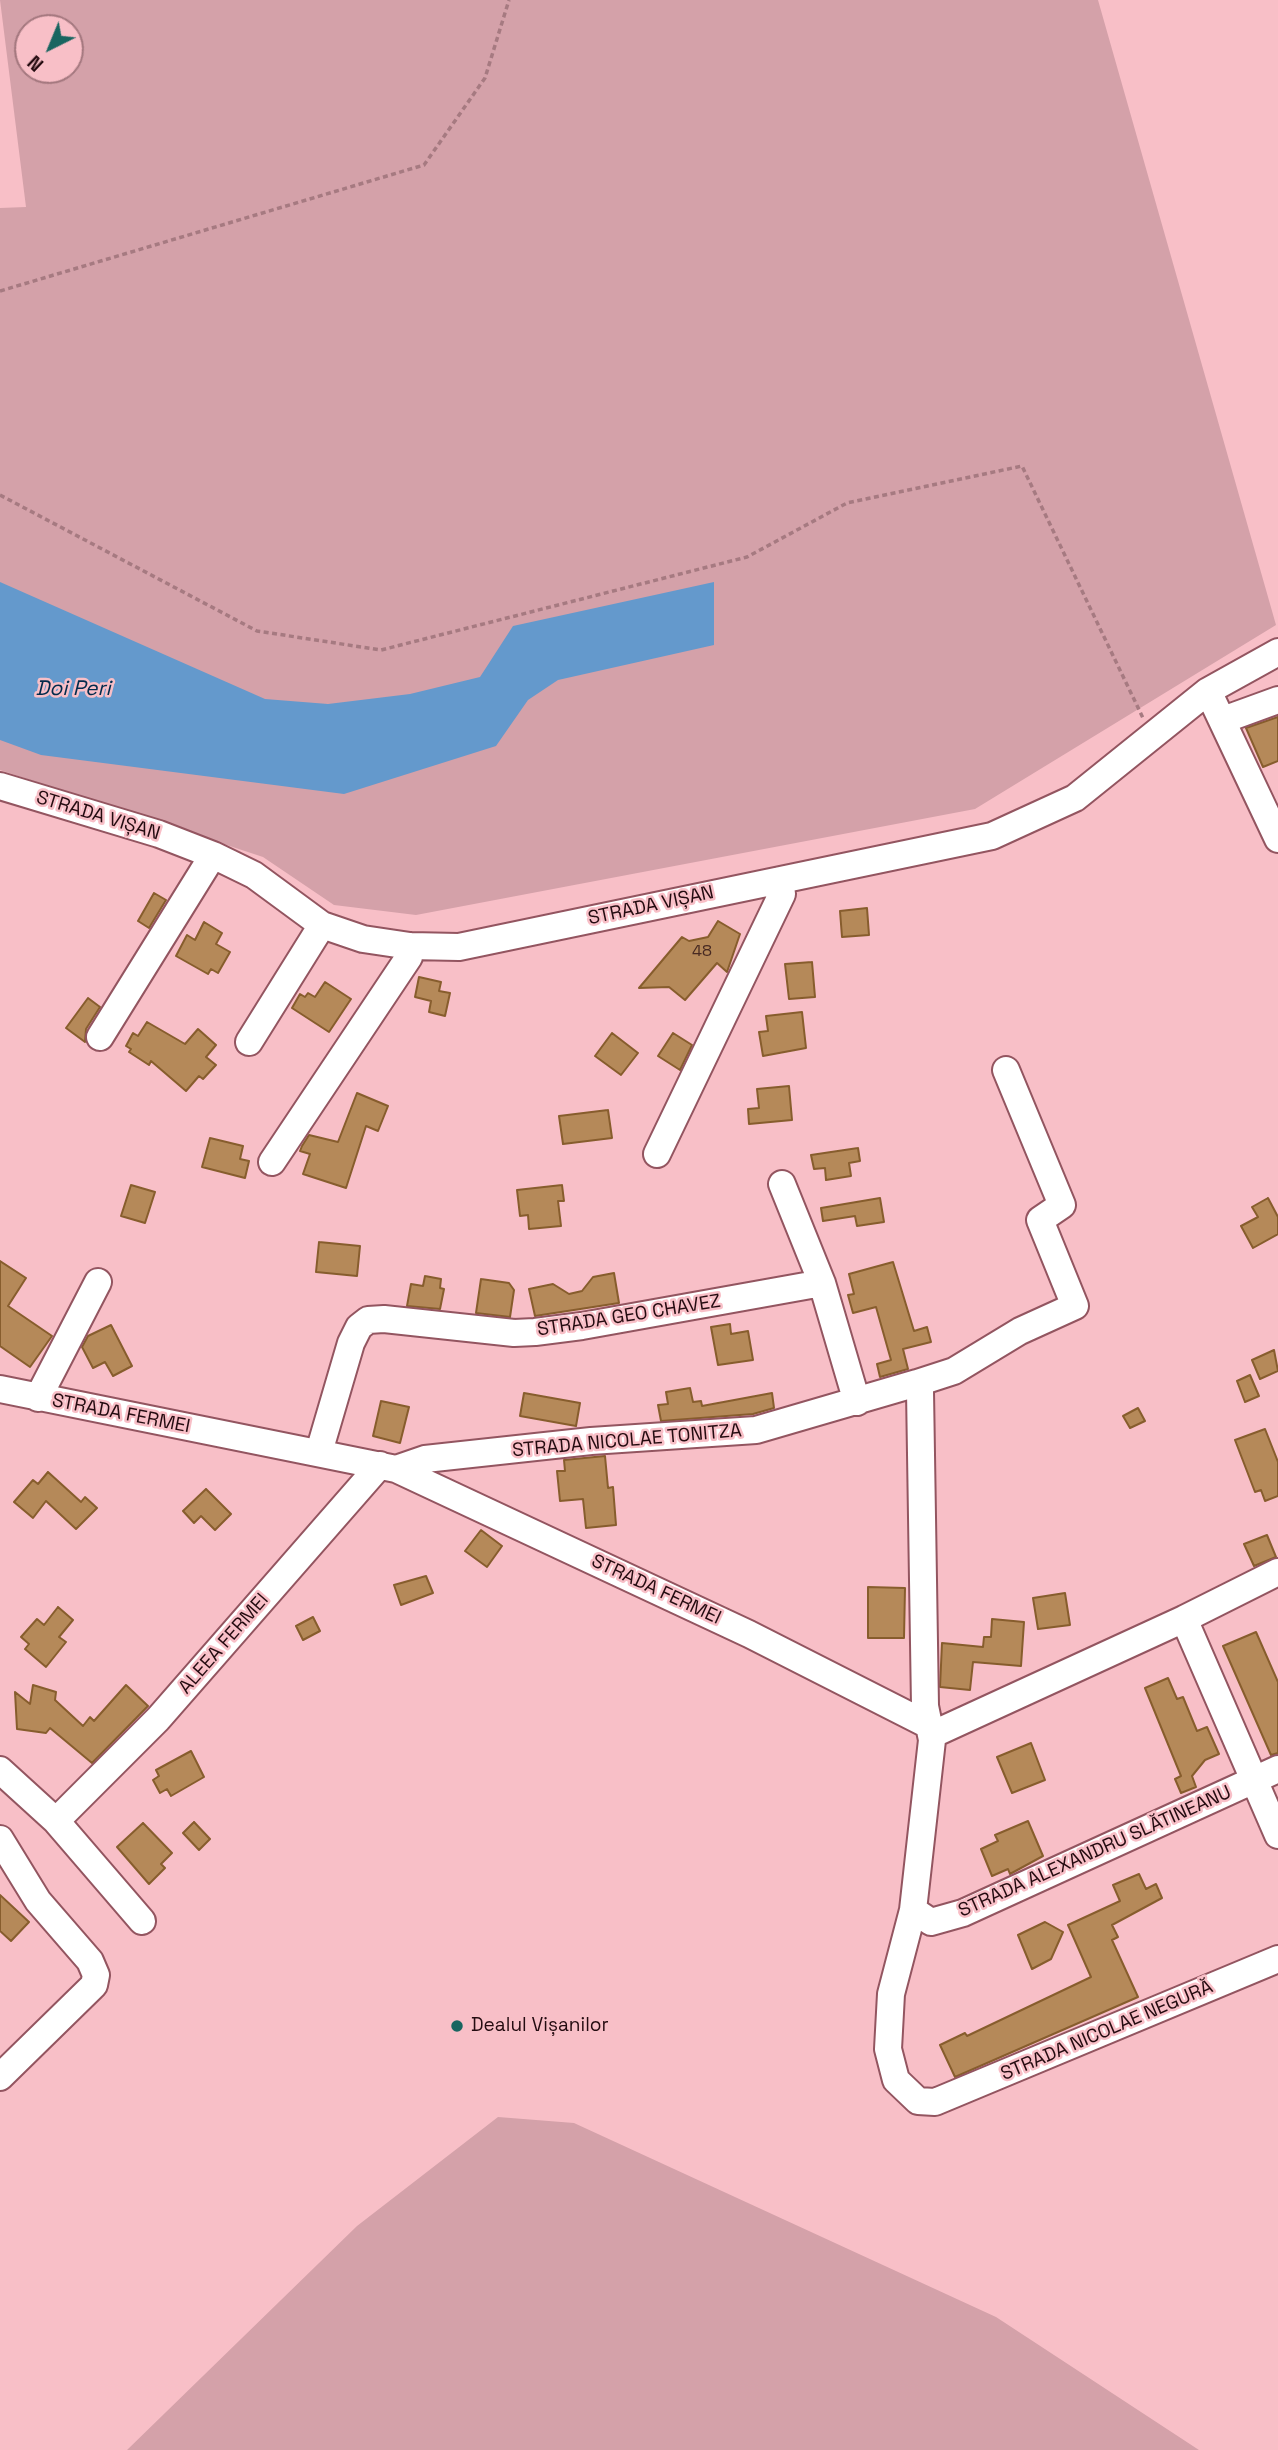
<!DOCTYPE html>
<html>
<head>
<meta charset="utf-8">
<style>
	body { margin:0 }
	#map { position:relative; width:1278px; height:2450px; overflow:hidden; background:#f8bfc7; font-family:"Space Grotesk",sans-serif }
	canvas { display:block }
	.north { position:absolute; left:14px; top:14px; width:70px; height:70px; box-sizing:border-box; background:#f8bfc7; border:2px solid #a3777e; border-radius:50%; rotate:223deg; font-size:19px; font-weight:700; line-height:28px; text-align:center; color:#240b10 }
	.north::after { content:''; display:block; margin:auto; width:24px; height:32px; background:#196560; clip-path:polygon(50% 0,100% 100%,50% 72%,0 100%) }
</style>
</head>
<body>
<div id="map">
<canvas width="1278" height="2450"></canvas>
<div class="north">N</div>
</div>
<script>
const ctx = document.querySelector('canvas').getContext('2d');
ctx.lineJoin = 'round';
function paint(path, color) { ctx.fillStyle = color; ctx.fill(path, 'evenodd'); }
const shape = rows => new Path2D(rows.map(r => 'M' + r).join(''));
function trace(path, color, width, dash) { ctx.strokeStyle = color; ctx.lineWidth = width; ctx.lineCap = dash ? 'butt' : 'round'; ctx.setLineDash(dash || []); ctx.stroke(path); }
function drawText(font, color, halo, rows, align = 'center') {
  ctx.font = font + ' "Space Grotesk",sans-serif'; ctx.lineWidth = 5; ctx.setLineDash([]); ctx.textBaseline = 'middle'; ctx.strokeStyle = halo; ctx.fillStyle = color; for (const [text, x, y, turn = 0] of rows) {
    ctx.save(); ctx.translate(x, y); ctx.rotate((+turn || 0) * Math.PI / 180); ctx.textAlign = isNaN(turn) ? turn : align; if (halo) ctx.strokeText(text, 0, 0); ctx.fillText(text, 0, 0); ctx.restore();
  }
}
const green = shape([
	[0,0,1098,0,1276,625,975,809,416,915,334,905,263,857,0,770,0,208,26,207],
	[28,28,70,28,70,70,28,70],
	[498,2117,574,2123,996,2317,1199,2450,127,2450,357,2226]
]);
const water = shape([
	[0,582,265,699,328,704,410,694,480,677,513,626,714,582,714,645,558,680,528,700,496,746,344,794,41,755,0,740]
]);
const building = shape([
	[1278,717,1278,761,1263,767,1246,728,1278,717],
	[154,893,166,900,149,928,138,921,154,893],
	[867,908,869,935,842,937,840,911,867,908],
	[718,921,740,934,727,972,717,963,685,1000,669,987,639,988,682,937,689,941,708,937,718,921],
	[204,922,222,933,216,944,230,952,218,973,211,969,208,974,176,956,187,935,195,940,204,922],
	[812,962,815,997,789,999,785,964,812,962],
	[419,977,441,982,439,991,450,993,445,1016,429,1012,431,1001,415,997,419,977],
	[325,982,351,999,329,1032,292,1008,300,994,305,997,308,993,315,997,325,982],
	[88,998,100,1007,86,1029,85,1042,66,1028,88,998],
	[802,1012,806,1048,763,1056,759,1032,768,1031,766,1016,802,1012],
	[147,1022,185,1044,198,1029,216,1045,206,1057,216,1065,203,1079,199,1076,186,1091,151,1061,149,1065,129,1052,131,1049,126,1046,133,1033,138,1036,147,1022],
	[612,1033,638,1053,621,1075,595,1056,612,1033],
	[673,1033,692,1045,680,1070,658,1056,673,1033],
	[789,1086,792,1120,749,1124,748,1109,759,1108,757,1089,789,1086],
	[357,1093,388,1106,378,1131,366,1126,346,1188,303,1174,310,1154,300,1151,302,1146,309,1135,338,1142,357,1093],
	[608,1110,612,1138,563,1144,559,1116,608,1110],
	[210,1138,243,1146,240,1159,249,1161,245,1178,202,1167,210,1138],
	[858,1148,860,1161,849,1163,851,1176,826,1180,825,1168,814,1169,811,1155,858,1148],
	[131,1185,155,1192,145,1223,121,1216,131,1185],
	[562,1185,564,1201,558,1201,561,1226,529,1229,528,1215,520,1216,517,1190,562,1185],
	[880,1198,884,1222,857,1226,855,1216,823,1221,821,1208,880,1198],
	[1268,1198,1278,1217,1278,1234,1253,1248,1241,1226,1258,1217,1252,1207,1268,1198],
	[319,1242,360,1246,357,1276,316,1272,319,1242],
	[0,1261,26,1278,8,1306,52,1336,30,1367,0,1346,0,1261],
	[893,1262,914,1331,927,1327,931,1342,903,1349,908,1369,880,1377,877,1364,891,1360,876,1307,853,1313,848,1295,854,1294,849,1274,893,1262],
	[614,1273,619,1303,535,1316,529,1289,553,1284,569,1294,582,1291,593,1277,614,1273],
	[425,1276,441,1279,440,1288,444,1289,440,1309,407,1306,411,1284,423,1286,425,1276],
	[481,1279,509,1283,514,1290,510,1317,476,1313,481,1279],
	[730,1324,731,1334,748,1331,753,1360,718,1365,711,1327,730,1324],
	[111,1325,132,1366,113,1376,105,1362,93,1368,82,1347,88,1336,111,1325],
	[1274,1350,1278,1371,1260,1379,1252,1360,1274,1350],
	[1250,1375,1259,1396,1245,1402,1237,1381,1250,1375],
	[690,1388,693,1402,701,1401,702,1406,772,1393,774,1408,753,1414,661,1421,658,1405,668,1404,666,1392,690,1388],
	[524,1393,580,1403,576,1426,520,1416,524,1393],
	[381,1401,409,1407,400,1443,373,1436,381,1401],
	[1138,1408,1145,1421,1130,1428,1123,1416,1138,1408],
	[1265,1429,1278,1462,1278,1496,1265,1501,1261,1490,1255,1492,1235,1440,1265,1429],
	[605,1456,608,1488,613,1487,616,1525,586,1528,583,1499,560,1501,557,1471,565,1471,564,1460,605,1456],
	[48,1472,81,1502,85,1497,97,1508,76,1529,46,1501,33,1518,14,1502,33,1480,38,1484,48,1472],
	[206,1489,231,1514,215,1530,201,1516,194,1523,183,1511,206,1489],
	[481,1530,502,1546,487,1567,465,1551,481,1530],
	[1267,1535,1276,1557,1254,1566,1244,1544,1267,1535],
	[426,1576,433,1593,401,1605,394,1585,426,1576],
	[868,1587,905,1588,904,1638,868,1638,868,1587],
	[1065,1593,1070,1625,1038,1629,1033,1598,1065,1593],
	[58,1607,73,1620,59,1637,66,1642,46,1667,25,1649,29,1644,21,1637,37,1619,44,1625,58,1607],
	[313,1617,320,1631,303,1640,296,1626,313,1617],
	[992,1619,1024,1622,1021,1666,973,1662,970,1690,940,1687,942,1643,983,1647,984,1637,991,1637,992,1619],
	[1256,1632,1278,1682,1278,1753,1271,1755,1223,1646,1256,1632],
	[1168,1678,1177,1699,1183,1697,1197,1731,1207,1727,1219,1754,1205,1760,1192,1776,1196,1787,1181,1793,1175,1779,1181,1776,1145,1688,1168,1678],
	[33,1685,56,1692,55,1700,83,1726,90,1717,94,1721,126,1685,148,1706,92,1763,50,1728,46,1733,17,1729,15,1692,30,1704,33,1685],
	[1031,1743,1045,1780,1012,1793,997,1757,1031,1743],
	[191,1751,204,1777,171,1796,167,1789,160,1793,153,1780,159,1776,156,1770,191,1751],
	[1028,1821,1043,1856,1010,1874,1008,1869,992,1876,981,1849,998,1841,995,1835,1028,1821],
	[194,1822,210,1839,199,1850,183,1833,194,1822],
	[143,1823,172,1853,161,1864,165,1868,149,1884,117,1847,143,1823],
	[1139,1874,1146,1889,1156,1884,1162,1898,1112,1925,1118,1937,1112,1940,1138,1997,955,2077,940,2045,965,2033,967,2036,1091,1977,1068,1925,1120,1901,1113,1885,1139,1874],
	[0,1895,29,1922,11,1941,0,1931,0,1895],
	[1045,1922,1063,1932,1051,1959,1032,1969,1018,1935,1045,1922]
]);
const path = shape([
	[0,291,424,165,485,78,509,0],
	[0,495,257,631,381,650,747,557,847,503,1022,466,1143,718]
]);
const minor = shape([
	[1208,691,1278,839],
	[1223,720,1278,700],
	[0,786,159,834,213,855,254,875,322,925,363,939,410,946,459,947,992,836,1075,798,1208,691,1278,652],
	[100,1037,213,855],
	[249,1042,322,925],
	[657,1154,782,894,780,880],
	[272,1162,409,957,410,946],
	[782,1184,822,1283,857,1402],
	[917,1383,954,1371,1020,1331,1075,1306,1040,1220,1062,1205,1006,1070],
	[0,1389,396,1469,749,1634,940,1731,1184,1619,1278,1572],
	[38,1398,98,1282],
	[319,1452,351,1343,359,1327,368,1320,384,1319,514,1333,535,1332,582,1326,822,1283],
	[396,1469,425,1459,591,1441,756,1430,917,1383,920,1391,925,1706,932,1740,913,1910,891,1994,888,2049,896,2080,918,2101,935,2102,1278,1959],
	[1184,1619,1278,1835],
	[0,1770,56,1821,142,1921],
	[56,1821,158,1719,380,1465],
	[0,1839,38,1901,90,1961,96,1975,94,1985,0,2077],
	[913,1910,931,1922,963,1913,1278,1769]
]);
const markers = [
	[457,2026,7,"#196560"]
];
const numberNames = [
	["48",702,952]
];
const streetNames = [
	["STRADA VIȘAN",98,816,17],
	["STRADA VIȘAN",651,906,-12],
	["STRADA GEO CHAVEZ",629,1316,-9],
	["STRADA FERMEI",121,1414,11],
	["STRADA NICOLAE TONITZA",627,1441,-5],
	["STRADA FERMEI",656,1590,25],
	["ALEEA FERMEI",224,1644,-49],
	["STRADA ALEXANDRU SLĂTINEANU",1095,1852,-24],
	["STRADA NICOLAE NEGURĂ",1107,2031,-23]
];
const poiNames = [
	["Dealul Vișanilor",471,2026]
];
const waterNames = [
	["Doi Peri",73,689]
];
paint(green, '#d4a1a9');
paint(water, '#6499cc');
paint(building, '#b58959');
trace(building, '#875d2d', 2);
trace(minor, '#935560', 30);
trace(path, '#a67a81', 3.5, [5, 3.5]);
trace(minor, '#fff', 26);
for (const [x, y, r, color] of markers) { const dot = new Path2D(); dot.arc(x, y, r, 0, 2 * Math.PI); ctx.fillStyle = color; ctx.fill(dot); trace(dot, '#f8bfc7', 2.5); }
drawText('16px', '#482a22', null, numberNames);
drawText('19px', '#240b10', '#f8bfc7', streetNames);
drawText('19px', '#240b10', '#f8bfc7', poiNames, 'left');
drawText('italic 21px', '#012b4c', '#f8bfc7', waterNames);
</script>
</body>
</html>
